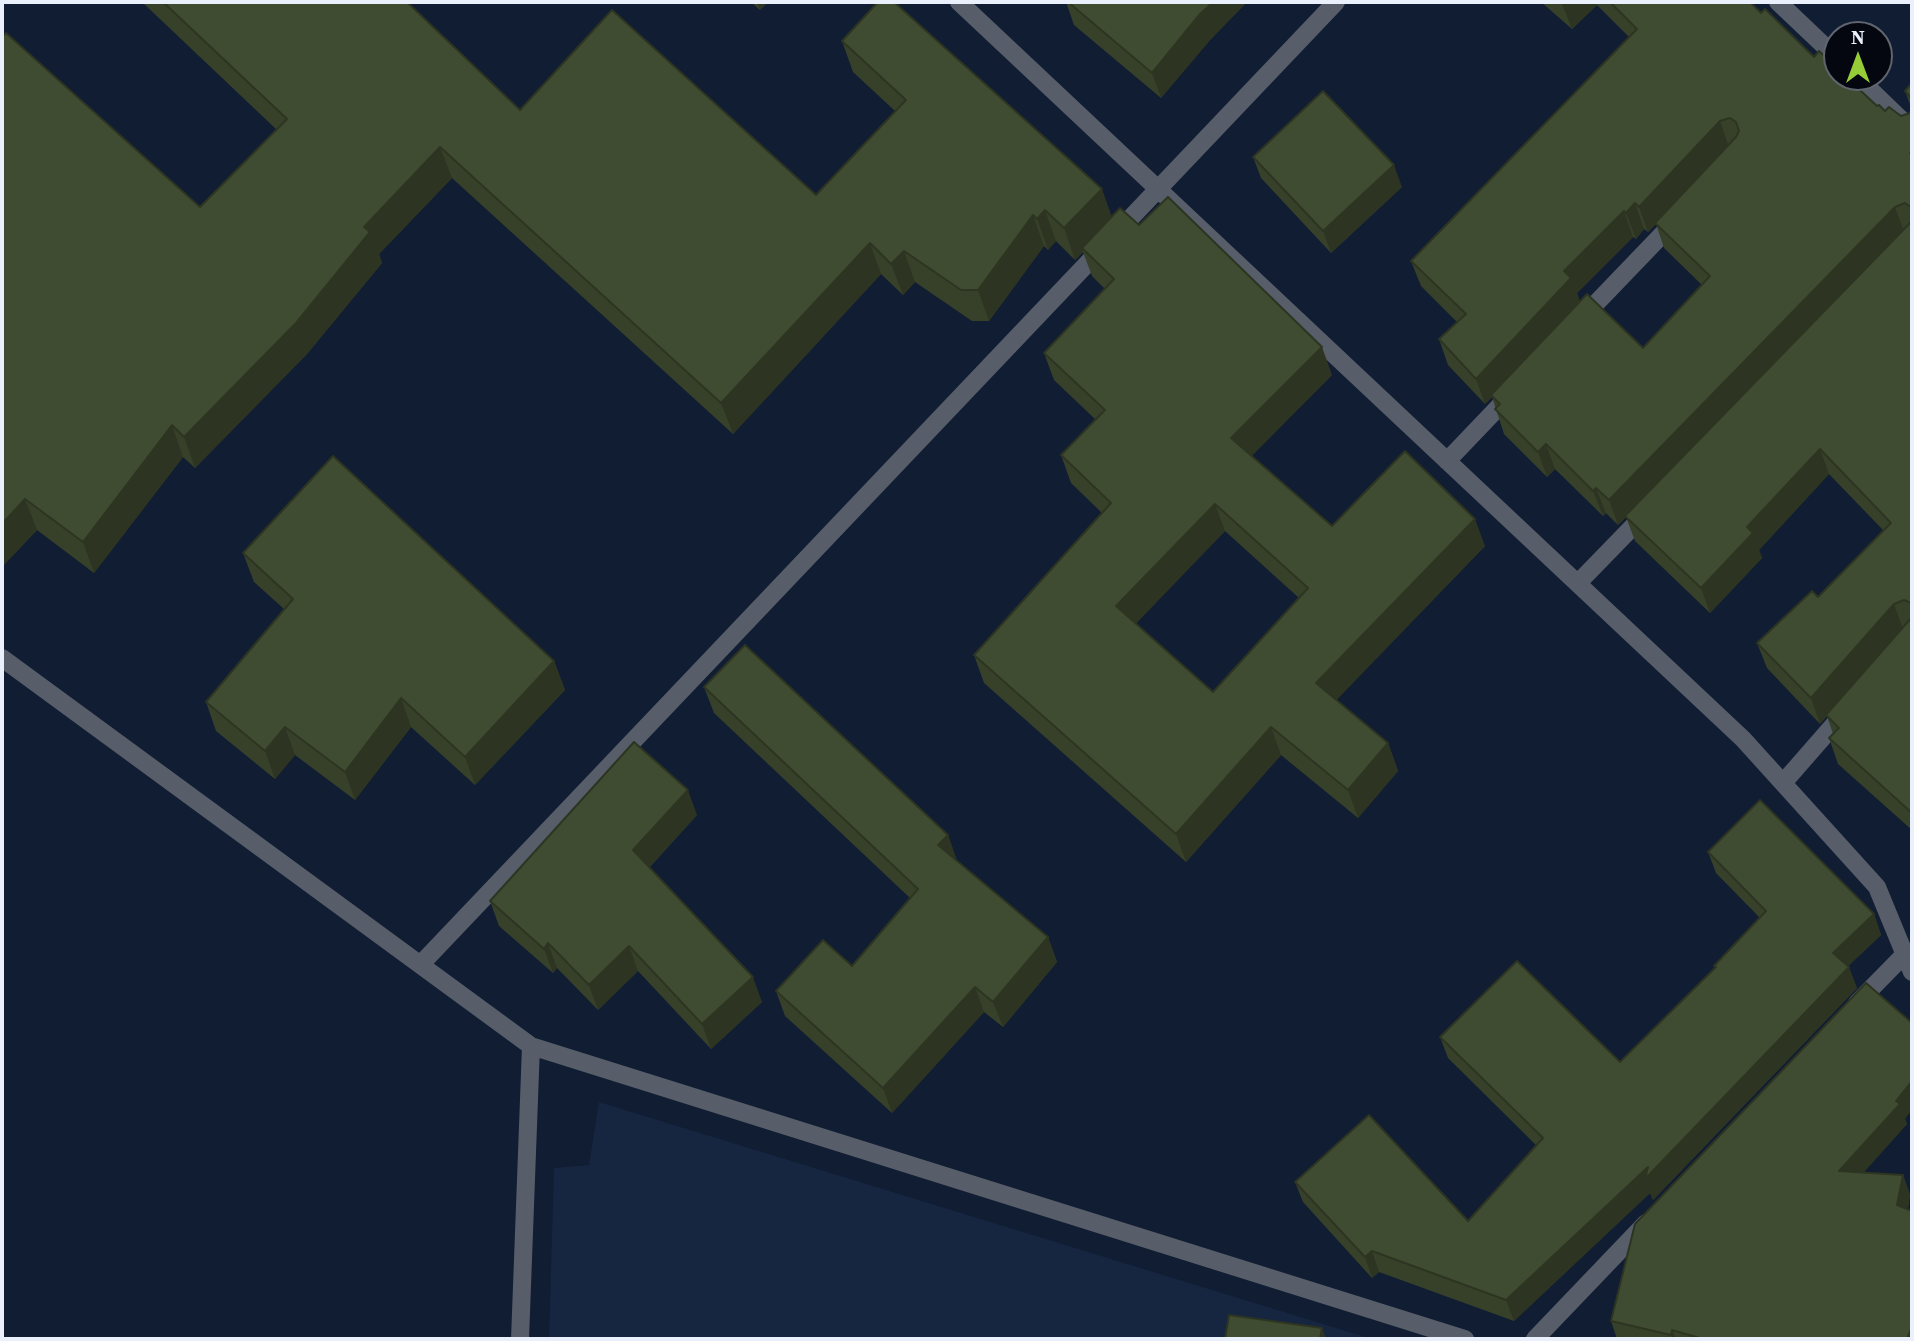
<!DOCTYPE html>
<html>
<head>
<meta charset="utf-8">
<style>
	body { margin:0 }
	#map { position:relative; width:1914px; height:1341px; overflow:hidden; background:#101d32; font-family:"Source Serif 4",serif }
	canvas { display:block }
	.frame { position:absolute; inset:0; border:4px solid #eaf1fd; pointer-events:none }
	.north { position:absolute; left:1823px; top:21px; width:70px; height:70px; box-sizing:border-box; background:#040710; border:2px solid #60656f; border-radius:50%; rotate:0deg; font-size:19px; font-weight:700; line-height:28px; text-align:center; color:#eaf1fd }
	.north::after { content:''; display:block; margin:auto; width:24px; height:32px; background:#97cc39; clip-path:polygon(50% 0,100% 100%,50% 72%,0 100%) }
</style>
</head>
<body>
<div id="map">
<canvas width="1914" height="1341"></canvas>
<div class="frame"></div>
<div class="north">N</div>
</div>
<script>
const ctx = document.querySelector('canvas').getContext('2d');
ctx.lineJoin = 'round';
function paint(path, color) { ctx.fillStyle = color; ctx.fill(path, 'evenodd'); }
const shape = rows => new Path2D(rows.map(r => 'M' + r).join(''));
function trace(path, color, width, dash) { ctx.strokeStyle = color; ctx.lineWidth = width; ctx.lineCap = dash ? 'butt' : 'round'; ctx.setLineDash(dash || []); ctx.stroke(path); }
const built = shape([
	[599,1102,1372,1339,549,1339,554,1168,589,1165]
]);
const minor = shape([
	[959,2,1743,739,1877,887,1912,972],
	[1778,2,1837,58],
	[1857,77,1912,130],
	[1580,320,1677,219],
	[1447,461,1511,394],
	[1578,583,1646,513],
	[2,658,531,1046,1465,1339],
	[1783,783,1845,712],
	[421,964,1336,2],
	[1857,1003,1905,954],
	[520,1339,531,1046],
	[1535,1339,1646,1223]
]);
const wall = shape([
	[142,2,407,2,520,110,816,195,895,111,853,72,842,41,1112,216,1139,225,1332,375,1251,456,1332,526,1485,546,1336,700,1388,743,1398,771,1358,818,1281,755,1186,862,984,683,974,655,1102,513,1071,483,1061,455,1095,419,1054,380,1044,353,1105,289,1092,276,1083,252,1075,260,1056,241,1048,250,1044,246,989,321,972,321,915,282,903,295,881,274,733,434,452,178,379,254,382,263,307,354,195,468,183,457,94,573,37,530,2,567,2,37,200,207,277,130],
	[1225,531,1299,598,1213,692,1136,623],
	[751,2,768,2,760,10],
	[1066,2,1247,2,1210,40,1161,98,1074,25],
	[1541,2,1750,2,1814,57,1877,106,1885,111,1901,116,1910,113,1912,110,1905,91,1912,83,1912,830,1838,764,1829,738,1833,734,1827,716,1820,724,1767,668,1757,643,1818,597,1883,530,1829,474,1759,550,1762,558,1710,613,1635,541,1626,517,1618,525,1606,513,1603,516,1555,469,1547,477,1504,434,1492,397,1485,404,1448,365,1439,339,1457,322,1421,286,1411,261,1629,37,1597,5,1572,29],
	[1656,224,1664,248,1702,285,1643,348,1580,302,1577,293,1633,237,1636,239,1644,229,1648,232],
	[1253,157,1402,187,1331,253,1261,178],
	[243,553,554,661,565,690,475,785,411,727,355,800,295,755,275,779,216,731,206,702,284,609,254,582],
	[704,687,948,835,957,861,1048,937,1057,962,1003,1027,984,1012,892,1113,785,1016,776,991,852,966,910,898,714,713],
	[697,815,649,868,762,1002,711,1049,638,971,598,1010,557,968,553,973,499,926,490,901],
	[1708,852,1874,914,1881,935,1848,966,1857,988,1653,1200,1650,1193,1514,1321,1379,1272,1372,1278,1303,1202,1295,1182,1468,1221,1536,1145,1448,1058,1440,1037,1620,1062,1715,968,1714,966,1760,918,1716,873],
	[1905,1119,1907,1124,1863,1173,1903,1175,1910,1195,1908,1209,1912,1339,1617,1339,1611,1321]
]);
const shadedWall = shape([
	[757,2,768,2,760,10],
	[1213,2,1247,2,1210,40,1161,98,1152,73,1200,14],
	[1564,2,1596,2,1597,5,1572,29,1562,4],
	[1720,121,1729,147,1648,232,1639,207],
	[440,147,452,178,379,254,382,263,307,354,195,468,184,437,364,227],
	[1394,165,1402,187,1331,253,1323,231],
	[1102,189,1113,220,1082,248,1083,252,1075,260,1064,228],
	[1635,203,1644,229,1636,239,1626,213],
	[1895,207,1904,232,1618,525,1609,500],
	[1045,210,1056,241,1048,250,1037,219],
	[1624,211,1633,237,1577,293,1581,304,1485,404,1476,379,1564,271],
	[1033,215,1044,246,989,321,978,290],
	[870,243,881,274,733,434,721,403],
	[904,251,915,282,903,295,891,264],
	[1322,347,1332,375,1242,466,1231,438],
	[172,425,183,457,94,573,83,542],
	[1546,444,1555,469,1547,477,1538,452],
	[1820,449,1829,474,1759,550,1762,558,1710,613,1701,588,1747,527],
	[1596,488,1606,513,1603,516,1593,491],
	[25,499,37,530,2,567,2,524],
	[1215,504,1225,531,1126,634,1116,606],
	[1475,519,1485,546,1326,711,1316,683],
	[1894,604,1903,629,1820,724,1811,698],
	[554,661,565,690,475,785,465,757],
	[401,698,411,727,355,800,345,772],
	[285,727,295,755,275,779,265,751],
	[1271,727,1281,755,1186,862,1176,834],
	[1388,743,1398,771,1358,818,1348,790],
	[688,790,697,815,642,875,633,850],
	[948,835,957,861,938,845],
	[1874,914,1881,935,1840,974,1833,953],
	[1048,937,1057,962,1003,1027,993,1002],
	[548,943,557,968,553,973,544,949],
	[629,946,638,971,598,1010,589,985],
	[1849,967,1857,988,1653,1200,1650,1193,1514,1321,1506,1300],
	[753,977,762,1002,711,1049,702,1024],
	[975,987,984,1012,892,1113,883,1088],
	[1912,1081,1912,1110,1905,1119,1907,1124,1846,1192,1839,1171],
	[1903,1175,1910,1195,1905,1225,1897,1205],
	[1372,1251,1379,1272,1372,1278,1365,1257],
	[1912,1327,1912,1339,1907,1339],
	[1322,1328,1326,1339,1320,1339],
	[1672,1330,1676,1339,1672,1339,1671,1335]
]);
const building = shape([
	[163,2,407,2,520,110,612,10,816,195,906,100,842,41,878,2,894,2,1102,189,1064,228,1045,210,1037,219,1033,215,978,290,961,290,904,251,891,264,870,243,721,403,440,147,364,227,370,232,296,323,184,437,172,425,83,542,25,499,2,524,2,37,6,33,200,207,287,119,163,2],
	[1068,2,1213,2,1200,14,1152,73,1068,2],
	[1610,2,1750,2,1761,13,1765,9,1814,57,1819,51,1837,68,1837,77,1846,77,1877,106,1879,105,1885,111,1889,107,1901,116,1910,113,1912,109,1912,151,1910,153,1912,155,1912,211,1911,207,1905,203,1895,207,1609,500,1596,488,1593,491,1546,444,1538,452,1495,409,1500,404,1491,395,1587,294,1643,348,1710,276,1655,223,1736,137,1739,131,1736,122,1730,118,1720,121,1639,207,1635,203,1626,213,1624,211,1564,271,1571,278,1476,379,1439,339,1466,314,1411,261,1637,29,1610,2],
	[1912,83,1912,99,1905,91,1912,83],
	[1323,91,1394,165,1323,231,1253,157,1323,91],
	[1168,197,1322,347,1231,438,1332,526,1405,451,1475,519,1316,683,1388,743,1348,790,1271,727,1176,834,974,655,1111,503,1061,455,1105,410,1044,353,1114,279,1082,248,1120,208,1139,225,1168,197],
	[1215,504,1308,588,1213,692,1116,606,1215,504],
	[1912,220,1912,608,1911,603,1904,600,1894,604,1811,698,1757,643,1812,591,1818,597,1891,523,1820,449,1747,527,1753,533,1701,588,1625,516,1911,222,1912,220],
	[333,456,554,661,465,757,401,698,345,772,285,727,265,751,206,702,293,599,243,553,333,456],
	[1912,617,1912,813,1829,738,1839,728,1826,715,1912,617],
	[745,645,948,835,938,845,1048,937,993,1002,975,987,883,1088,776,991,823,940,852,966,918,889,704,687,745,645],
	[634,742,688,790,633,850,753,977,702,1024,629,946,589,985,548,943,544,949,490,901,634,742],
	[1760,800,1874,914,1833,953,1849,967,1645,1179,1648,1167,1506,1300,1372,1251,1365,1257,1295,1182,1369,1115,1468,1221,1543,1138,1440,1037,1517,961,1620,1062,1716,967,1714,966,1766,911,1708,852,1760,800],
	[1866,983,1912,1023,1912,1081,1896,1101,1900,1104,1839,1171,1903,1175,1897,1205,1912,1211,1912,1327,1907,1339,1703,1339,1672,1330,1671,1335,1611,1321,1635,1224,1866,983],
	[1229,1315,1322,1328,1320,1339,1225,1339,1229,1315]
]);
paint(built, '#162540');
trace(minor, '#575d69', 18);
paint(wall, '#37412a');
paint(shadedWall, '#2d3522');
paint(building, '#404c31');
trace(building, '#2d3522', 2);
</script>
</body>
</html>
